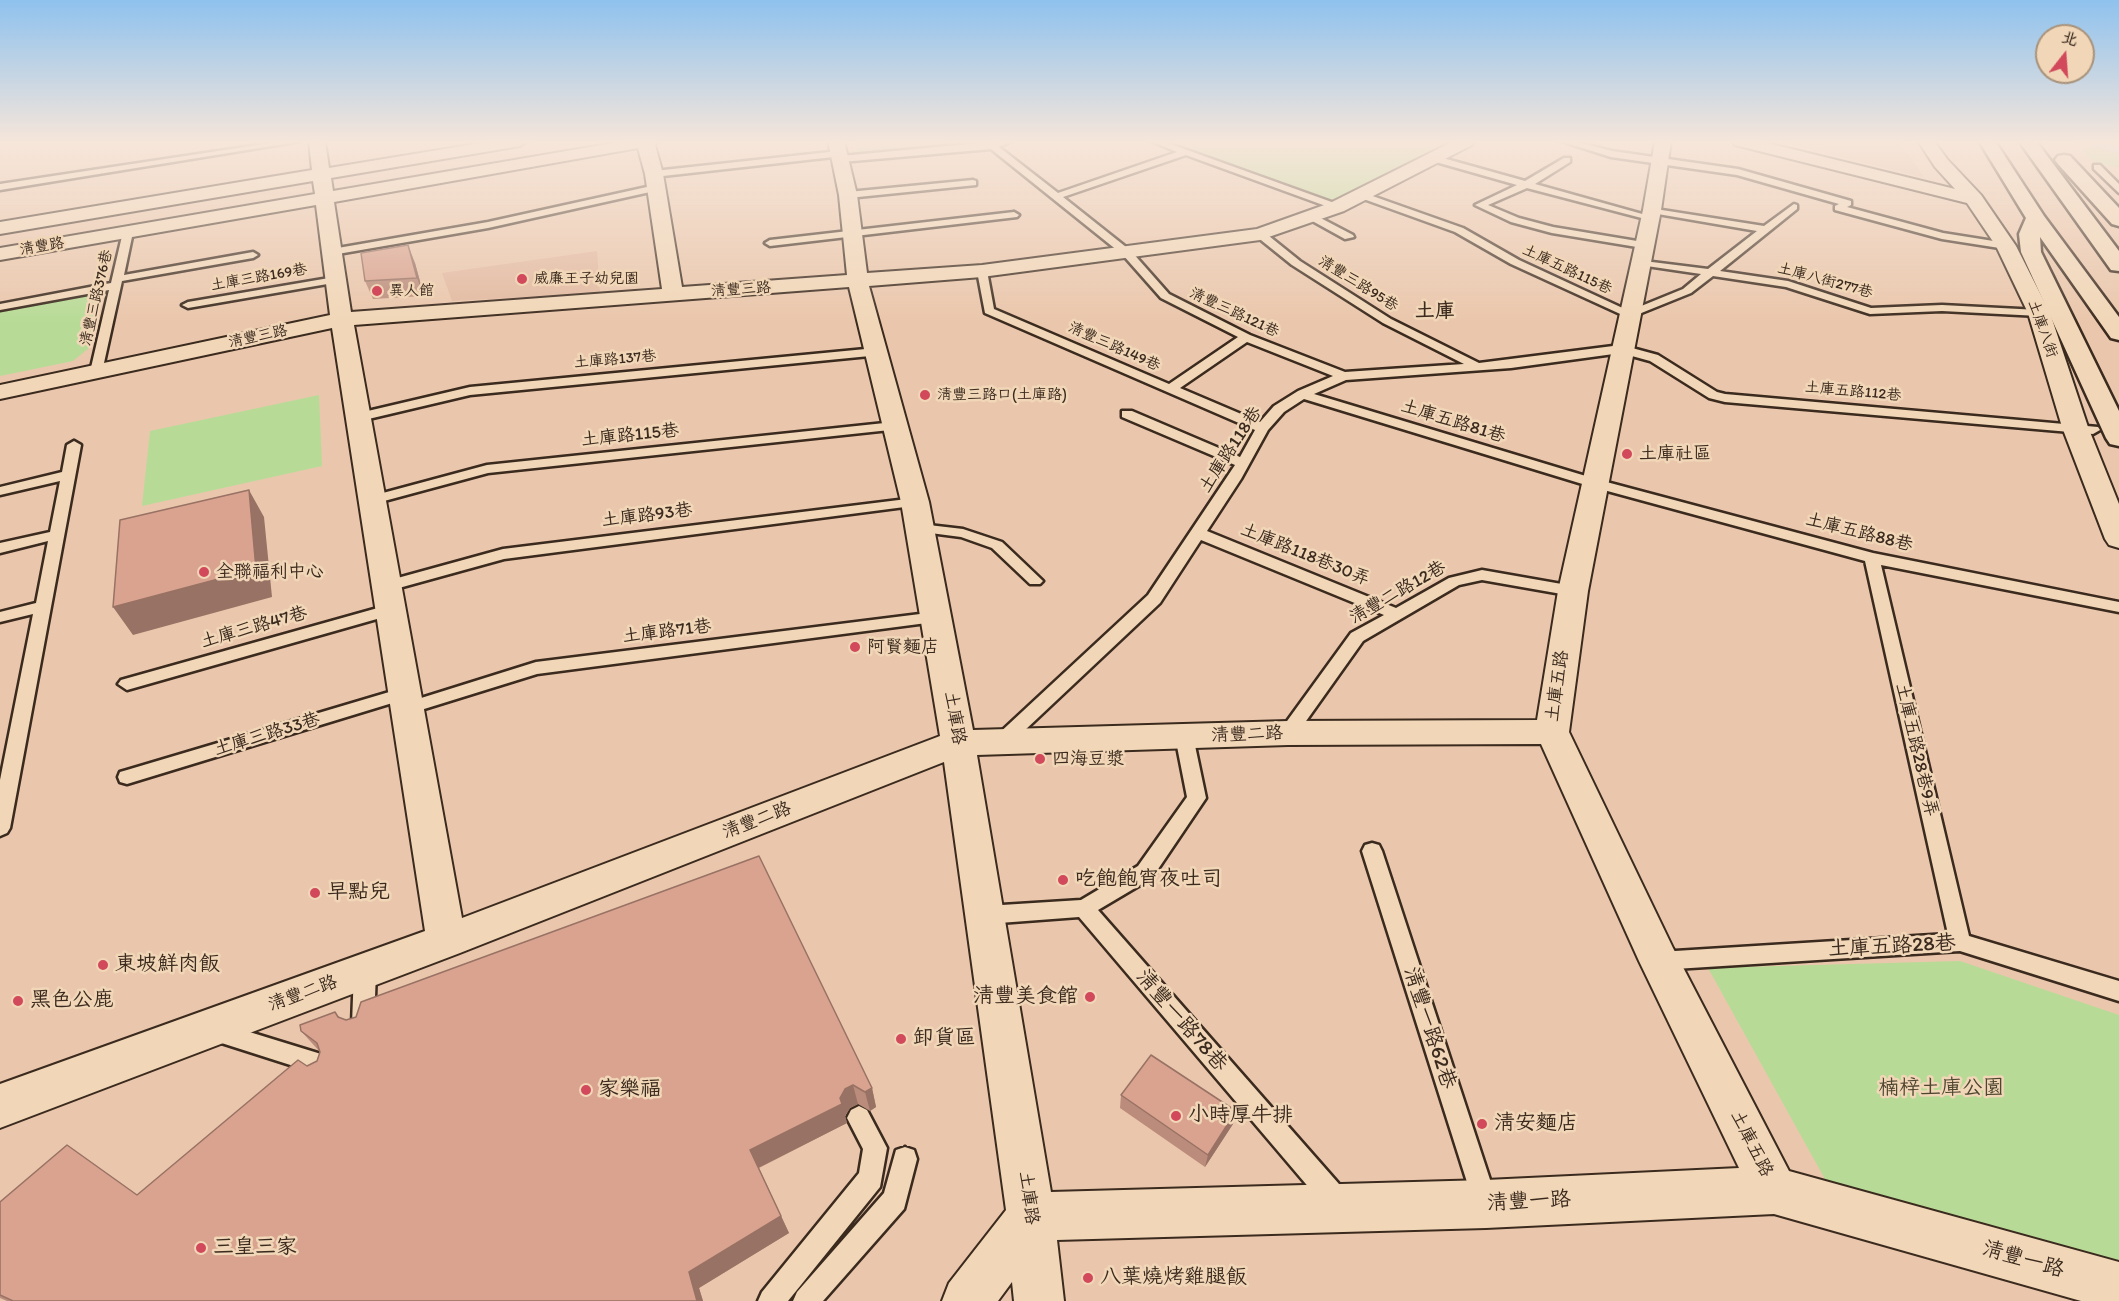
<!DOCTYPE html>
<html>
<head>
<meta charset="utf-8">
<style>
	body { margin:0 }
	#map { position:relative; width:2119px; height:1301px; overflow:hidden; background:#eac7ac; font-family:Itim,"LXGW WenKai TC",sans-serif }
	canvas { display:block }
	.north { position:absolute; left:2035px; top:24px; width:60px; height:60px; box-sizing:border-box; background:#f1d7b8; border:2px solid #a8927a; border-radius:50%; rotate:17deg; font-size:16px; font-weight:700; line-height:24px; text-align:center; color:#3b2a1e }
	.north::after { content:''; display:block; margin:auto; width:21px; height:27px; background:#d1495b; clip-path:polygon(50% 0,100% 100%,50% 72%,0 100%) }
</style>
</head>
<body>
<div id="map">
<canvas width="2119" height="1301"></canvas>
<div class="north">北</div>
</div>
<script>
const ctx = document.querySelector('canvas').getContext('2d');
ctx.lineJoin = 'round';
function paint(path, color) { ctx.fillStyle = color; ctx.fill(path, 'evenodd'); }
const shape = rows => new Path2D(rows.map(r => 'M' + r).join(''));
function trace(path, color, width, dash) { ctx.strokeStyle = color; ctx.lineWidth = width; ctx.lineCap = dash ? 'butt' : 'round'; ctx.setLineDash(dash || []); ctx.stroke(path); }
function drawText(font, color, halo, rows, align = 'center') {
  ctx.font = font + ' Itim,"LXGW WenKai TC",sans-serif'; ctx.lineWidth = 5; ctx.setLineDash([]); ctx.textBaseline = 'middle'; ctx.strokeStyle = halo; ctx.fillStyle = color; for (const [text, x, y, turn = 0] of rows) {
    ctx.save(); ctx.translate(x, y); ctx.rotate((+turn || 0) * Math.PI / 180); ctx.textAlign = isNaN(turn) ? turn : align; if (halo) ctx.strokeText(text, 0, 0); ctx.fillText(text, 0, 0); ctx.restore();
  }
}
const built = shape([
	[1777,141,1899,141,1925,178],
	[597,251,600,293,452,301,442,273]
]);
const green = shape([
	[856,141,993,141,856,153],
	[1154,141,1461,141,1337,207],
	[2073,141,2119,141,2119,168,2092,161],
	[89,294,98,297,89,348,73,361,0,376,0,311],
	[319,395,322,466,142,506,150,431],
	[1960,961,2119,1015,2119,1270,1831,1190,1708,968]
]);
const river = shape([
	[2091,141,2119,141,2119,153,2095,147,2091,141]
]);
const service = shape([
	[284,141,302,141,0,190,0,184,284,141],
	[1001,141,1012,141,999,147,1058,193,1177,152,1151,141,1162,141,1340,205,1340,209,1334,209,1186,155,1063,197,1131,251,1169,294,1250,335,1345,372,1464,364,1383,323,1292,265,1256,236,1256,232,1264,232,1300,261,1391,319,1479,363,1621,345,1658,355,1717,392,1725,394,2098,427,2100,430,2093,434,1725,402,1709,398,1650,361,1621,353,1511,368,1346,380,1314,394,1599,480,1873,553,2119,602,2119,612,1881,565,1969,936,2119,981,2119,1001,1960,951,1659,970,1652,968,1648,961,1652,954,1659,952,1948,934,1865,561,1589,486,1304,399,1284,412,1268,430,1241,479,1207,531,1396,608,1449,578,1482,570,1573,586,1581,591,1579,595,1573,596,1482,580,1459,585,1363,641,1294,738,1288,740,1282,738,1279,733,1282,728,1351,633,1384,615,1201,540,1160,603,1007,747,995,747,992,742,995,737,1148,595,1235,465,1122,417,1122,411,1132,411,1240,457,1255,430,985,313,977,271,982,268,987,271,994,309,1169,384,1238,337,1161,298,1123,255,991,149,841,162,836,159,841,156,1001,141],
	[1247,342,1333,376,1298,391,1274,406,1260,422,1180,388,1247,342],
	[1561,141,1573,141,1612,151,1738,169,1851,201,1851,205,1847,207,1943,233,2006,243,2011,246,2006,249,1942,239,1835,210,1835,206,1839,204,1737,175,1611,157,1561,141],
	[839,151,842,152,842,156,654,177,649,174,654,171,839,151],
	[1432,155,1525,181,1564,158,1570,158,1570,162,1535,184,1653,217,1653,221,1527,188,1488,205,1519,218,1553,227,1643,242,1648,245,1643,248,1552,233,1511,222,1475,205,1517,185,1429,160,1429,156,1432,155],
	[2094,165,2100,165,2119,184,2119,193,2094,169,2094,165],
	[973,180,976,181,976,185,848,198,843,195,848,192,973,180],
	[656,185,659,186,659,190,488,228,332,255,327,252,332,249,488,222,656,185],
	[1358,193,1364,193,1463,228,1519,260,1629,311,1683,289,1701,274,1640,265,1635,262,1636,260,1708,269,1757,231,1652,213,1647,210,1649,208,1764,226,1794,204,1797,205,1797,209,1720,271,1788,281,1871,308,1942,305,2039,310,2045,313,2039,316,1942,311,1870,314,1786,287,1713,276,1691,293,1629,318,1511,264,1455,232,1358,197,1358,193],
	[1014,212,1019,215,1017,217,770,246,765,243,770,240,1014,212],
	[1311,213,1353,235,1354,237,1345,239,1307,218,1306,216,1311,213],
	[128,229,133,232,124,275,253,252,258,255,253,258,122,281,102,372,96,376,90,372,109,290,0,310,0,304,111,283,123,232,128,229],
	[335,277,339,278,339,282,188,308,182,305,188,302,335,277],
	[876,348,880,349,880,355,470,395,360,421,354,417,355,414,470,387,876,348],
	[894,422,899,423,899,429,488,473,373,504,366,500,368,497,487,465,894,422],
	[74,441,81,445,10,828,7,833,0,836,0,780,33,614,0,622,0,612,36,603,48,541,0,553,0,543,50,532,60,481,0,495,0,487,62,472,67,445,74,441],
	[915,498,920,499,922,502,920,505,504,559,388,591,380,586,383,582,503,549,915,498],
	[920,524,963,529,1002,542,1043,581,1040,584,1030,584,992,548,961,537,915,531,913,528,920,524],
	[392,604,400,609,398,613,127,690,118,684,121,680,392,604],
	[936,612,942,613,944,617,942,621,537,674,408,714,402,712,399,708,402,704,536,662,936,612],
	[406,687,412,689,415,693,412,697,127,784,120,782,118,777,120,772,127,770,406,687],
	[1184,729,1190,731,1193,736,1206,798,1152,878,1098,910,1346,1192,1349,1201,1346,1210,1337,1213,1328,1210,1079,917,986,924,979,921,976,915,979,909,986,906,1081,900,1138,866,1187,797,1175,736,1178,731,1184,729],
	[1372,843,1379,845,1382,851,1497,1201,1494,1210,1485,1213,1476,1210,1473,1201,1362,851,1365,845,1372,843],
	[365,962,373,964,376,971,374,1024,371,1031,363,1034,355,1031,352,1024,354,971,357,964,365,962],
	[217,1022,321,1054,332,1064,335,1072,332,1080,324,1083,306,1070,209,1039,206,1032,209,1025,217,1022],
	[859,1106,867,1110,887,1148,880,1187,788,1301,758,1301,762,1292,859,1173,863,1149,847,1118,851,1110,859,1106],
	[905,1147,914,1150,917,1159,904,1209,823,1301,793,1301,797,1292,884,1193,896,1150,905,1147]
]);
const minor = shape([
	[309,141,325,141,329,168,493,141,528,141,520,146,331,178,333,191,625,141,659,141,655,145,663,174,682,287,847,275,839,195,828,141,844,141,857,195,867,273,982,265,1257,229,1330,203,1454,141,1474,141,1472,145,1344,211,1260,240,982,277,869,286,929,502,973,730,1288,721,1537,720,1558,591,1643,210,1655,141,1671,141,1661,210,1588,591,1569,732,1673,948,1789,1171,2119,1262,2119,1301,2081,1301,1774,1214,1486,1228,1057,1240,1064,1301,1014,1301,1012,1282,998,1301,942,1301,949,1283,1006,1210,944,762,460,953,0,1128,0,1084,425,931,332,328,0,399,0,385,330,315,316,205,0,260,0,248,315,194,313,181,0,234,0,222,312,170,309,141],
	[638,148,645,174,662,289,351,312,334,202,638,148],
	[849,287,901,502,940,736,462,918,354,325,849,287],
	[1541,744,1639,961,1739,1168,1486,1180,1051,1192,977,755,1288,745,1541,744],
	[1733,141,1759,141,1955,189,1935,167,1918,141,1934,141,1947,159,1981,195,2016,246,2050,313,2088,427,2119,504,2119,548,2109,545,2105,539,2062,427,2028,313,1996,246,1967,203,1735,145,1733,141]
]);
const motorway = shape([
	[1979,141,1995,141,2044,216,2119,317,2119,340,2111,338,2040,237,2041,252,2119,411,2119,446,2110,444,2106,438,2021,252,2019,234,2026,218,1979,141],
	[2019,141,2036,141,2119,251,2119,271,2111,270,2019,141],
	[2064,155,2070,156,2119,208,2119,226,2112,224,2058,164,2055,160,2058,156,2064,155]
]);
const wall = shape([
	[415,263,424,296,373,299,365,281],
	[361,1002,872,1088,876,1107,870,1111,858,1104,850,1108,845,1116,847,1123,759,1168,789,1233,699,1288,703,1301,7,1301,0,1298,0,1202,137,1195,307,1066,317,1061,320,1052,301,1031,335,1012,340,1018,346,1020,356,1017],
	[1121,1095,1236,1111,1233,1124,1205,1167,1120,1108]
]);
const shadedWall = shape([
	[408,245,415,263,424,296,417,278],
	[249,490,264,517,272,597,133,635,113,607],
	[853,1085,858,1104,850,1108,845,1116,847,1123,758,1168,750,1150,840,1098,845,1089],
	[872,1088,876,1107,870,1111,865,1092],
	[1236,1111,1233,1124,1205,1167,1208,1155],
	[781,1216,789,1233,699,1288,703,1301,697,1301,689,1272]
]);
const building = shape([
	[408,245,417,278,365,281,361,253,408,245],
	[249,490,256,569,113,607,120,520,249,490],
	[759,856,872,1088,865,1092,853,1085,845,1089,840,1098,842,1104,750,1150,781,1216,689,1272,697,1301,13,1301,0,1295,0,1202,67,1145,137,1195,298,1060,307,1066,317,1061,320,1052,317,1043,301,1031,300,1025,335,1012,338,1017,346,1020,356,1017,361,1002,759,856],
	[1151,1055,1236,1111,1208,1155,1121,1095,1151,1055]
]);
const markers = [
	[522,279,6,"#d1495b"],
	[377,291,6,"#d1495b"],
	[925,395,6,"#d1495b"],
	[1627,454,6,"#d1495b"],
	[204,572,6,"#d1495b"],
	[855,647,6,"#d1495b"],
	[1040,759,6,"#d1495b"],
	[1063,880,6,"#d1495b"],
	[315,893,6,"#d1495b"],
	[103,965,6,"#d1495b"],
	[1090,997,6,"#d1495b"],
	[18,1001,6,"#d1495b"],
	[901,1039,6,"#d1495b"],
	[586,1090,6,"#d1495b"],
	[1176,1116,6,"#d1495b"],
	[1482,1124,6,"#d1495b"],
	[201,1248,6,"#d1495b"],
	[1088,1278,6,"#d1495b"]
];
const farStreetnames = [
	["清豐路",42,247,-10],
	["土庫五路115巷",1567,270,25],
	["土庫三路169巷",259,278,-10],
	["土庫八街277巷",1825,281,15],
	["清豐三路95巷",1358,284,32],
	["清豐三路",741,290,-4],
	["清豐三路376巷",97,298,-77],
	["清豐三路121巷",1234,313,25],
	["土庫八街",2042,329,70],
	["清豐三路",258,337,-12],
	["清豐三路149巷",1114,347,24],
	["土庫路137巷",615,360,-5],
	["土庫五路112巷",1853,392,5]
];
const farPoinames = [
	["威廉王子幼兒園",534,279],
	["異人館",389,291],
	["清豐三路口(土庫路)",937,395]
];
const streetNames = [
	["土庫五路81巷",1453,422,17],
	["土庫路115巷",630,436,-6],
	["土庫路118巷",1231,450,-57],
	["土庫路93巷",647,516,-7],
	["土庫五路88巷",1859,533,14],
	["土庫路118巷30弄",1305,555,22],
	["清豐二路12巷",1398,593,-30],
	["土庫三路47巷",254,628,-16],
	["土庫路71巷",667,632,-7],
	["土庫五路",1558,686,-82],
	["土庫路",954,718,80],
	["土庫三路33巷",267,735,-17],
	["清豐二路",1247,735,-2],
	["土庫五路28巷9弄",1916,750,77],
	["清豐二路",757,821,-21],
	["清豐二路",303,994,-20],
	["土庫五路",1751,1144,63],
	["土庫路",1028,1198,82]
];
const poiNames = [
	["土庫社區",1639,454],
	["全聯福利中心",216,572],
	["阿賢麵店",867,647],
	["四海豆漿",1052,759]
];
const farDistrictnames = [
	["土庫",1435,312]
];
const nearPoinames = [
	["吃飽飽宵夜吐司",1075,880],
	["早點兒",327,893],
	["東坡鮮肉飯",115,965],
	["清豐美食館",1078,997,"right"],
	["黑色公鹿",30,1001],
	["卸貨區",913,1039],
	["家樂福",598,1090],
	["小時厚牛排",1188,1116],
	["清安麵店",1494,1124],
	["三皇三家",213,1248],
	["八葉燒烤雞腿飯",1100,1278]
];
const nearStreetnames = [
	["土庫五路28巷",1892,947,-3],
	["清豐一路78巷",1181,1021,49],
	["清豐一路62巷",1429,1028,72],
	["清豐一路",1529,1202,-3],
	["清豐一路",2023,1260,16]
];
const nearParknames = [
	["楠梓土庫公園",1941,1089]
];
paint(built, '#e2b9a0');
paint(green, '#b7db96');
paint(river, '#aad7f6');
trace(service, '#3b2a1e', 5);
trace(minor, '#3b2a1e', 4);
trace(motorway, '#3b2a1e', 5);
paint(service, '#f1d7b8');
paint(minor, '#f1d7b8');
paint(motorway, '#f1d7b8');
paint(wall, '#bb8c7b');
paint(shadedWall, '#987264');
paint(building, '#d9a38f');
trace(building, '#987264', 1.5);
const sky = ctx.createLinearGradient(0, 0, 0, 323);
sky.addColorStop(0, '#8fc2ee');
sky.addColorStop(0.44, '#f6e6da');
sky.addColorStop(1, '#f6e6da00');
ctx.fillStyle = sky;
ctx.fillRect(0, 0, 2119, 323);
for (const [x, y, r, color] of markers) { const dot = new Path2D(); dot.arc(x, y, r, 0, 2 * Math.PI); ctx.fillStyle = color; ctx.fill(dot); trace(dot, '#f1d7b8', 2); }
drawText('15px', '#3b2a1e', '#f1d7b8', farStreetnames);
drawText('15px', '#3b2a1e', '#f1d7b8', farPoinames, 'left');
drawText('18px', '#3b2a1e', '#f1d7b8', streetNames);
drawText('18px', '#3b2a1e', '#f1d7b8', poiNames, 'left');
drawText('bold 20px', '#3b2a1e', '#f1d7b8', farDistrictnames);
drawText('21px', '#3b2a1e', '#f1d7b8', nearPoinames, 'left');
drawText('21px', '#3b2a1e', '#f1d7b8', nearStreetnames);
drawText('21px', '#4e4530', '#f1d7b8', nearParknames);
</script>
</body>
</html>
